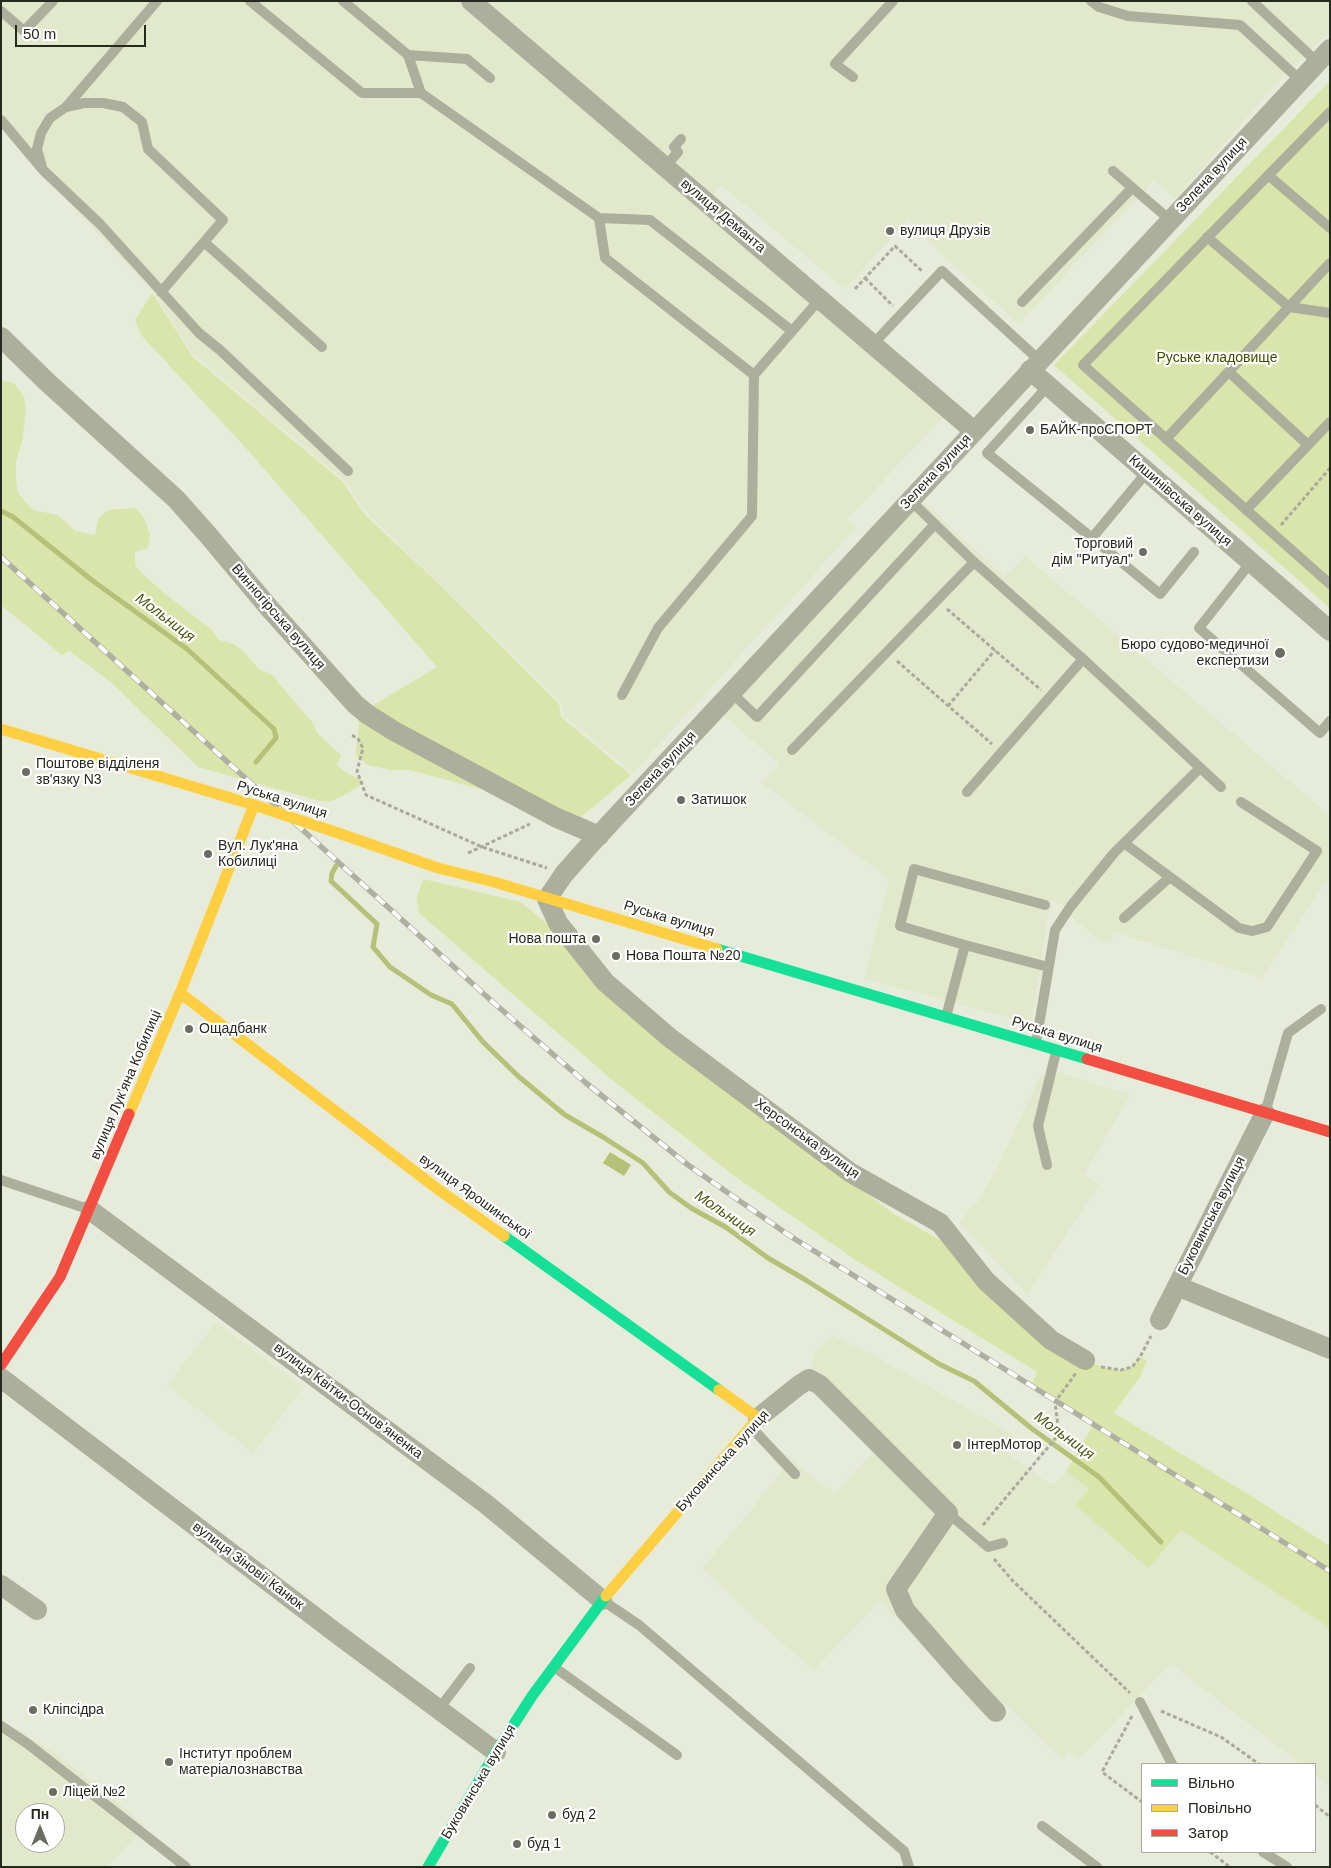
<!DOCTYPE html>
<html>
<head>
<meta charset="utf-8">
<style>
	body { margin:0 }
	#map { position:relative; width:1331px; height:1868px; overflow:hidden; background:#e7ebda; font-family:Helvetica,sans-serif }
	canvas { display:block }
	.frame { position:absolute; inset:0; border:2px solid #26291e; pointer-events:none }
	.legend { position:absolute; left:1141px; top:1763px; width:175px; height:90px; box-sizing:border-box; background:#fff; border:1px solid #a8a9a5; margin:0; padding:6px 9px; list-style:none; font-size:15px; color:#26291e }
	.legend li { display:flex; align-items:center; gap:10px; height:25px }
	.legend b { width:25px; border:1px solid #a8a9a5 }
	.north { position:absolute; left:15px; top:1803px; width:50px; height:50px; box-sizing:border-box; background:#fff; border:1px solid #a8a9a5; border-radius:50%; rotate:0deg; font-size:14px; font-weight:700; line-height:20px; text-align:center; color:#26291e }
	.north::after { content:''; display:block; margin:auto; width:18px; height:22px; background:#6a6d60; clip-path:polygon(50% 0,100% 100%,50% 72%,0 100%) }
	.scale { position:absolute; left:15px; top:25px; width:131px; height:22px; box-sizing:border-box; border:2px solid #26291e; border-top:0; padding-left:6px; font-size:15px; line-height:18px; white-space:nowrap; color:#26291e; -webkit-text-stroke:4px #fff; paint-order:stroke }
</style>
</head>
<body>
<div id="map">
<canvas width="1331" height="1868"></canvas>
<div class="frame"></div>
<ul class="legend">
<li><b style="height:6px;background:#16e098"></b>Вільно</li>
<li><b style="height:6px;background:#ffcf43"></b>Повільно</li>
<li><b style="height:6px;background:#f24e42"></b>Затор</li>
</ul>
<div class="north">Пн</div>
<div class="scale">50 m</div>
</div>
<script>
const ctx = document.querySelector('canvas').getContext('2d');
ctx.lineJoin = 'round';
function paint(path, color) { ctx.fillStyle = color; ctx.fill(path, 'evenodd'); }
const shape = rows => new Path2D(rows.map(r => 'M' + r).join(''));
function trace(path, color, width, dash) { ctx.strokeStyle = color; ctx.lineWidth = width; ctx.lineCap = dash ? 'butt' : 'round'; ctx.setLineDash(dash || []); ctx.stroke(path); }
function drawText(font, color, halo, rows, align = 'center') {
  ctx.font = font + ' Helvetica,sans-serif'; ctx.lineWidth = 4.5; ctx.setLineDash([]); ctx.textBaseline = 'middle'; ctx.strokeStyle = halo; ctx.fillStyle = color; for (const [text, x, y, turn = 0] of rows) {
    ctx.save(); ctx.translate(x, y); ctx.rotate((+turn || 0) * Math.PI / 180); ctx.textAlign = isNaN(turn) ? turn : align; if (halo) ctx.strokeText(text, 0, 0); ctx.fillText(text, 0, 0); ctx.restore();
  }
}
const built = shape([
	[1,1,469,1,948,412,847,519,856,528,633,773,564,716,562,703,367,513,343,479,192,353,154,293,1,130],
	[473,1,1330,1,1330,32,1283,76,1175,199,1154,180,1019,324,941,254,909,219,845,289,721,185,707,201],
	[919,498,1004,577,1025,556,1330,816,1330,883,1326,881,1262,978,1114,932,1110,944,1099,941,1072,917,1062,905,1051,900,1031,1024,864,978,889,879,762,783,779,764,718,710],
	[1057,1072,1130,1095,1084,1175,1099,1184,1027,1295,959,1222,965,1216,973,1204,976,1205,993,1176,1041,1075,1054,1080],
	[216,1322,303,1387,253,1453,167,1385],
	[832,1335,873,1355,1007,1431,1019,1441,1007,1454,1053,1486,1066,1472,1089,1489,1076,1505,1148,1567,1181,1530,1330,1628,1330,1787,1315,1775,1315,1764,1301,1764,1171,1664,1078,1759,1069,1752,1063,1760,1006,1705,990,1719,880,1601,814,1670,774,1636,702,1568,741,1523,782,1470,772,1459,781,1451,812,1477,835,1493,879,1446,809,1380,815,1352],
	[1,1720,56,1754,93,1782,144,1825,134,1838,106,1867,1,1867],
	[25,1813,55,1813,55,1843,25,1843]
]);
const green = shape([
	[1330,81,1330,608,1054,365],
	[152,293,193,357,342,481,365,515,436,581,559,704,561,717,631,775,580,818,498,793,484,790,410,770,391,770,368,765,356,755,360,713,437,667,245,447,141,335,135,320],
	[1,381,14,383,24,397,26,410,22,441,16,462,16,479,18,493,33,510,58,515,75,531,95,535,98,519,108,510,135,508,144,517,150,535,148,548,135,552,135,565,142,573,165,594,211,629,219,640,234,644,245,653,259,669,272,675,312,722,318,734,341,755,337,765,345,772,365,782,346,794,331,801,320,801,198,767,114,685,70,651,62,655,1,605],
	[423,879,521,902,832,1167,894,1214,947,1244,1086,1359,1104,1368,1121,1370,1132,1367,1140,1357,1147,1360,1140,1377,1114,1413,1243,1491,1330,1546,1330,1628,1181,1530,1148,1568,1075,1505,1089,1489,1066,1472,1094,1423,1031,1386,1037,1372,854,1259,733,1175,611,1079,419,913,417,897]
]);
const water = shape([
	[610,1152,631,1165,624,1176,603,1163]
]);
const stream = shape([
	[1,511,13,517,93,581,187,649,274,729,276,738,256,762],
	[336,866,332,873,331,881,377,924,373,947,390,967,431,995,452,1004,483,1042,518,1076,565,1115,603,1137,643,1163,669,1192,691,1208,727,1228,768,1258,804,1279,939,1364,974,1381,1031,1428,1099,1477,1161,1542]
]);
const path = shape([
	[865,278,893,306],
	[855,289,895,246,923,272],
	[1281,525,1330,468],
	[947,609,1041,690],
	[897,661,992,744],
	[948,706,995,650],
	[352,735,358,739,363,748,357,771,366,795,482,847,547,868],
	[468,853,530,824],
	[1101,1367,1121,1370,1132,1367,1140,1357,1151,1336],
	[983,1525,1059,1434,1055,1402,1076,1373],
	[994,1559,1013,1581,1130,1693],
	[1161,1711,1221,1737,1259,1764],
	[1132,1716,1102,1772,1142,1802],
	[1315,1805,1330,1817],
	[1210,1852,1230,1867]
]);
const lane = shape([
	[250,1,362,93,421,93,599,218,650,220,792,331],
	[343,1,408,55,467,59,490,78],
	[1091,1,1099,7,1128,16,1240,25,1300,80],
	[1252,1,1317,62],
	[1,11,24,31,53,1],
	[408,55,421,93],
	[853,77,835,64,893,1],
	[66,107,157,1],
	[1330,112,1083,365,1330,584],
	[1,120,43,170,100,224,199,333,220,350,348,471],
	[42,167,37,149,41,133,50,118,66,107,84,103,103,103,123,107,142,122,148,149,223,220,161,292],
	[665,167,678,152,674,147,681,139],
	[1113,171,1170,220],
	[1268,175,1330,228],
	[599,218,605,258,754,375,820,299],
	[1207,237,1289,307,1330,313],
	[204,242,322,347],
	[1022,302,1132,188],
	[873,344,942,271,1039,360],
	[1229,372,1308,445],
	[1048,386,987,453,1092,538],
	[1166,439,1330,263],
	[1147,472,1092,538,1160,594,1194,552],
	[910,500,974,562,1083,659,1221,787],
	[1246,510,1330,422],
	[1251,562,1199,628,1320,733,1330,721],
	[732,693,757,717,935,524],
	[622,695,658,628,752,516,754,375],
	[792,750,974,562],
	[967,792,1083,659],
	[1124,843,1239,928,1252,931,1267,927,1317,851,1241,802],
	[1124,918,1170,877],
	[965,945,1048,967],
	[946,1017,965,945,900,926,914,869,1045,905],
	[1036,1043,1055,930,1071,906,1114,853,1200,768],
	[1265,1113,1288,1033,1321,1009],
	[1047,1165,1038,1126,1056,1052],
	[1,1180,88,1209],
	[751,1427,795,1474],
	[948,1513,988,1547,1003,1543],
	[602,1600,639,1625,904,1851,909,1867],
	[554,1667,677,1755],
	[1140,1702,1172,1764],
	[439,1709,470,1668],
	[1,1726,28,1744,186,1867],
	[1042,1826,1097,1867],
	[1263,1852,1287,1867]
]);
const street = shape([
	[471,1,974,431],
	[1,337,46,381,176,499,208,535,270,609,355,704,367,714,394,731,555,817,599,836],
	[1030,370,1330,631],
	[90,1210,486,1504,602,1600],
	[1177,1286,1330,1349],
	[1160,1320,1265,1113],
	[1085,1360,1051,1340,986,1281,940,1223,851,1173,670,1038,605,982,558,923,547,899,564,874,587,848,1330,49],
	[1,1378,336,1633,496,1752],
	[758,1418,798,1386,809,1379,820,1385,948,1513,896,1589,905,1610,959,1672,996,1712],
	[1,1585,37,1610]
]);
const fast = shape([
	[717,949,1087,1059],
	[504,1236,719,1390],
	[428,1867,496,1752,532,1696,606,1596]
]);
const slow = shape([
	[1,729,254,805],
	[341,834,438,868,494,882,717,949],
	[180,993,439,1190,504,1236],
	[129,1114,180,993,254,805],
	[606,1596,758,1418,719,1390]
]);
const jam = shape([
	[1087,1059,1330,1132],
	[1,1365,60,1277,129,1114]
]);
const rail = shape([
	[1,557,495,1004,586,1083,688,1165,790,1236,1330,1571]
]);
const slowBridge = shape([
	[254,805,341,834]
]);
const markers = [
	[890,231,5,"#6a6d60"],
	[1030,430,5,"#6a6d60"],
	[1143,552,5,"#6a6d60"],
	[1280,653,6,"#6a6d60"],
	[26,772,5,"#6a6d60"],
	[681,800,5,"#6a6d60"],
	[208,854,5,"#6a6d60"],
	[596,939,5,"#6a6d60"],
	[616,956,5,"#6a6d60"],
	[189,1029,5,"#6a6d60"],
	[957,1445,5,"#6a6d60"],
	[33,1710,5,"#6a6d60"],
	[169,1762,5,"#6a6d60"],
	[53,1792,5,"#6a6d60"],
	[552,1815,5,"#6a6d60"],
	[517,1844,5,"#6a6d60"]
];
const streetNames = [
	["Зелена вулиця",1212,175,-47],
	["вулиця Деманта",723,216,40],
	["Зелена вулиця",936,472,-47],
	["Кишинівська вулиця",1180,501,41],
	["Винногірська вулиця",278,617,49],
	["Зелена вулиця",661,769,-47],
	["Руська вулиця",282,800,18],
	["Руська вулиця",669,919,17],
	["Руська вулиця",1057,1035,17],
	["вулиця Лукʼяна Кобилиці",126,1085,-67],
	["Херсонська вулиця",807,1139,36],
	["вулиця Ярошинської",475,1197,36],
	["Буковинська вулиця",1212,1216,-63],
	["вулиця Квітки-Основʼяненка",348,1401,37],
	["Буковинська вулиця",723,1461,-48],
	["вулиця Зіновії Канюк",248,1566,37],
	["Буковинська вулиця",479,1782,-59]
];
const poiNames = [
	["вулиця Друзів",900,231],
	["БАЙК-проСПОРТ",1040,430],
	["Торговий",1133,544,"right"],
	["дім \"Ритуал\"",1133,560,"right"],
	["Бюро судово-медичної",1269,645,"right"],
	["експертизи",1269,661,"right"],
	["Поштове відділеня",36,764],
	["зв'язку N3",36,780],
	["Затишок",691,800],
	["Вул. Лук'яна",218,846],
	["Кобилиці",218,862],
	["Нова пошта",586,939,"right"],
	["Нова Пошта №20",626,956],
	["Ощадбанк",199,1029],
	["ІнтерМотор",967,1445],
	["Кліпсідра",43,1710],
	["Інститут проблем",179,1754],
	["матеріалознавства",179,1770],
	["Ліцей №2",63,1792],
	["буд 2",562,1815],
	["буд 1",527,1844]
];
const parkNames = [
	["Руське кладовище",1217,358]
];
const waterNames = [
	["Мольниця",165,618,37],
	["Мольниця",725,1214,34],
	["Мольниця",1064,1436,36]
];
paint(built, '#e2e8cc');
paint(green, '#dae5ab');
paint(water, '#b5c179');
trace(stream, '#b5c179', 5);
trace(path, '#a8ab9b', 3, [4, 2.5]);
trace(lane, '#abaf9b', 10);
trace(street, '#abaf9b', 20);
trace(fast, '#16e098', 11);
trace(slow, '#ffcf43', 11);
trace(jam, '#f24e42', 11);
trace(rail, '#aeb1a2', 5.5);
trace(rail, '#fff', 4, [11]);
trace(slowBridge, '#ffcf43', 11);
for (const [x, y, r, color] of markers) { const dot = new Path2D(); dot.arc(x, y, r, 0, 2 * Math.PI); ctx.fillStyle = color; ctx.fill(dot); trace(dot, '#fff', 2); }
drawText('14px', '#26291e', '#fff', streetNames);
drawText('14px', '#26291e', '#fff', poiNames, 'left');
drawText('14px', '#444d01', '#fff', parkNames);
drawText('italic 15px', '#4e5711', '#fff', waterNames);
</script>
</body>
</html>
